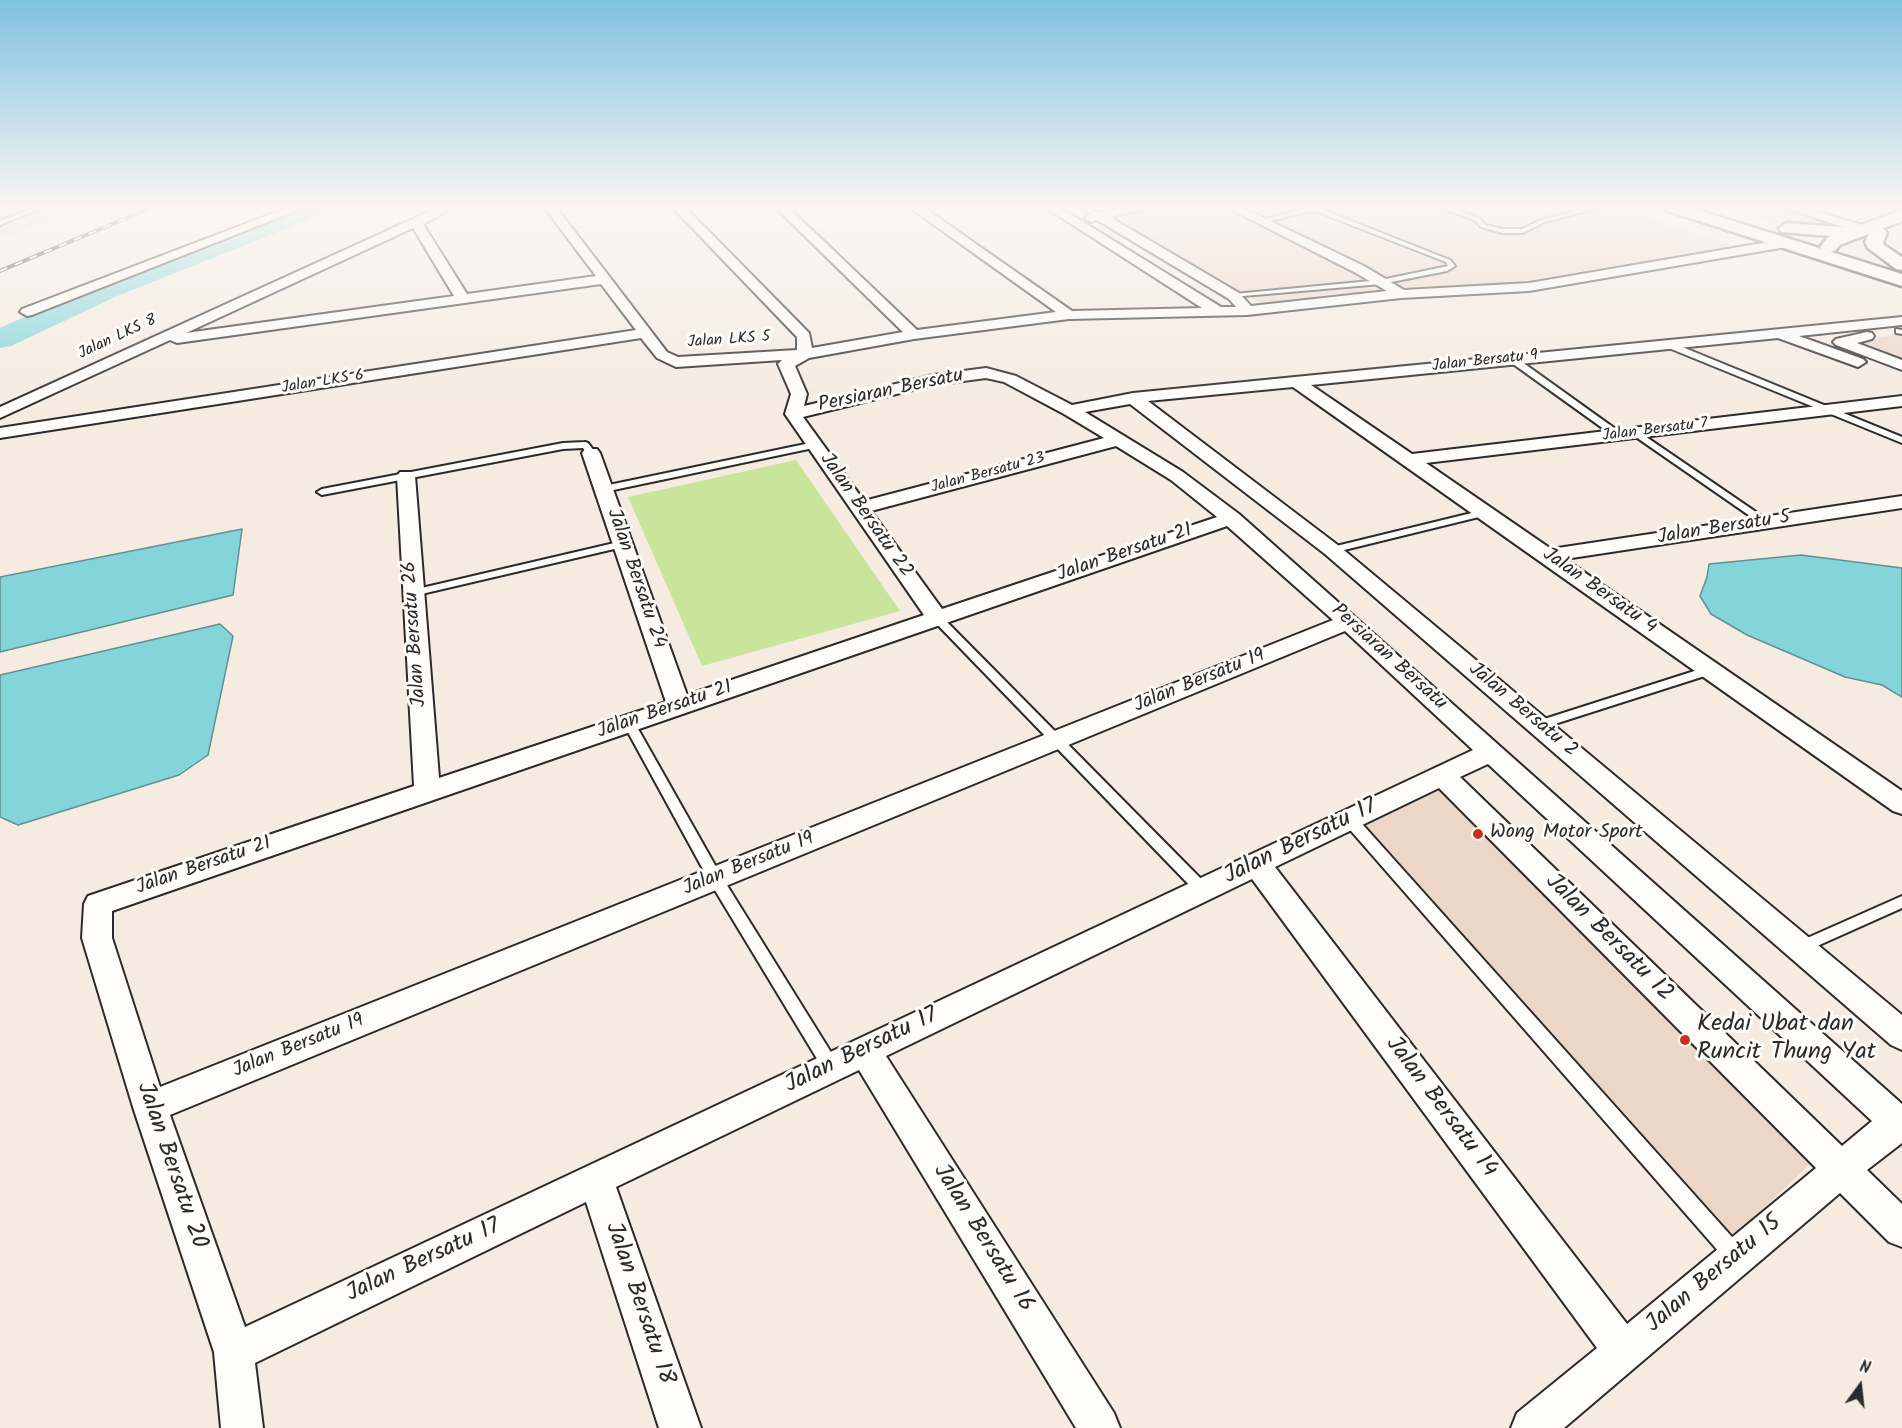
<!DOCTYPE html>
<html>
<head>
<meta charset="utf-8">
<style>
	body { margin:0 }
	#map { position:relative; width:1902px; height:1428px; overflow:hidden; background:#f5ebe1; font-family:Kalam,sans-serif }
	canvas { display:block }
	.north { position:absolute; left:1830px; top:1356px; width:60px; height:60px; -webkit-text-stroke:4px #fdfcf7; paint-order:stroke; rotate:15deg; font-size:16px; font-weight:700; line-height:24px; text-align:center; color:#2b2b2b }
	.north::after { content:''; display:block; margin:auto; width:21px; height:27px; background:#2b2b2b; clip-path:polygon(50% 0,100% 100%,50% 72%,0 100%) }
</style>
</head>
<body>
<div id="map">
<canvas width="1902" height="1428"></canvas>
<div class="north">N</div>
</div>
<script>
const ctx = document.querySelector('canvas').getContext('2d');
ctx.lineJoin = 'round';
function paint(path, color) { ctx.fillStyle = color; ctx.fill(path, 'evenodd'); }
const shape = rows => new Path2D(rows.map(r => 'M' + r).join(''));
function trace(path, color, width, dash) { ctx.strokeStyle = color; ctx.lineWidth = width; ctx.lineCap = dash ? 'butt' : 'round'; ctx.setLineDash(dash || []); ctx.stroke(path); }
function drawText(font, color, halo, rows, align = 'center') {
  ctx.font = font + ' Kalam,sans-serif'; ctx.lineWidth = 6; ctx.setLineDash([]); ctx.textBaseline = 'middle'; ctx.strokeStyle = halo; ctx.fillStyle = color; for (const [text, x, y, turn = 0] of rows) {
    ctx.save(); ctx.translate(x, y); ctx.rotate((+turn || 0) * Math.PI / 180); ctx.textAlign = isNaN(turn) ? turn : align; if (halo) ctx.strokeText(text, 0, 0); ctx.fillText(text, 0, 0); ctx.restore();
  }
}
const built = shape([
	[0,207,79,207,0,239],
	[1153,207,1615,207,1735,246,1517,282,1384,291,1263,305,1108,217],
	[1902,334,1902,362,1848,342],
	[1443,787,1815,1159,1733,1237,1365,825]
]);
const green = shape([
	[1716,207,1773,207,1838,226,1828,230,1784,225],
	[796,460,900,611,702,666,628,497]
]);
const water = shape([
	[242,529,233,595,0,652,0,577,242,529],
	[1801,555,1902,568,1902,697,1882,685,1845,677,1747,635,1711,614,1700,596,1707,577,1709,564,1801,555],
	[220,624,233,636,208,755,179,775,18,825,0,817,0,675,220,624]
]);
const river = shape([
	[297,207,331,207,328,212,115,297,11,346,0,348,0,328,95,285,297,207]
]);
const lane = shape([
	[36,207,45,207,0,225,0,221,36,207],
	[1081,207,1088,207,1102,216,1097,217,1081,207],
	[1439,207,1448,207,1479,218,1485,225,1503,229,1522,229,1541,220,1592,207,1602,207,1545,222,1523,233,1503,233,1481,227,1475,220,1439,207],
	[1307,208,1321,209,1450,260,1455,266,1447,271,1381,284,1232,297,1231,296,1234,294,1381,280,1448,266,1446,262,1318,212,1307,212,1261,223,1258,221,1307,208],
	[1896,329,1902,330,1902,334,1896,333,1896,329],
	[1664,342,1670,342,1902,437,1902,443,1664,346,1664,342],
	[1509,357,1515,357,1621,433,1621,437,1615,437,1509,361,1509,357],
	[1636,430,1769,521,1769,525,1763,525,1633,435,1632,433,1636,430],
	[585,442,588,443,594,451,594,455,588,455,583,448,563,449,322,495,317,492,322,489,563,443,585,442],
	[815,442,819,445,818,447,604,492,599,489,604,486,815,442],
	[1484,510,1487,511,1487,515,1332,553,1327,550,1328,548,1484,510],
	[623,541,628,544,627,546,413,596,408,593,413,590,623,541],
	[937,615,941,616,1208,886,1210,890,1208,894,1203,896,1198,894,933,620,932,618,937,615],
	[1710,666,1716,670,1714,673,1539,729,1533,725,1535,722,1710,666],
	[629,719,633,720,720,874,837,1062,839,1067,837,1072,831,1075,825,1072,710,882,623,723,629,719],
	[1350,815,1355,816,1741,1247,1743,1254,1741,1261,1734,1263,1727,1261,1345,824,1343,820,1345,816,1350,815],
	[1902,896,1902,908,1806,951,1801,953,1796,951,1794,947,1796,943,1902,896]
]);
const street = shape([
	[289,207,306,207,32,315,27,316,20,312,22,309,289,207],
	[439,207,455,207,423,224,467,294,596,276,544,207,556,207,667,352,678,357,797,350,797,337,672,207,685,207,809,333,812,348,903,332,775,207,788,207,917,330,1056,312,909,207,923,207,1072,311,1202,308,1045,207,1059,207,1221,307,1236,307,1229,299,1097,220,1091,222,1085,218,1087,215,1124,207,1146,207,1144,209,1110,217,1239,293,1251,306,1387,291,1354,272,1226,207,1241,207,1364,266,1404,290,1529,283,1786,239,1792,243,1786,247,1529,291,1401,298,1247,315,1069,319,914,339,809,358,795,366,807,394,804,406,933,375,986,368,1016,376,1072,405,1133,393,1902,317,1902,325,1799,336,1863,359,1866,362,1858,367,1778,338,1311,385,1412,454,1902,396,1902,406,1426,463,1551,549,1902,496,1902,508,1565,559,1902,791,1902,814,1893,811,1293,387,1148,401,1339,546,1902,1015,1902,1050,1891,1045,1325,554,1130,404,1085,412,1183,472,1239,514,1902,1104,1902,1143,1867,1170,1902,1204,1902,1247,1889,1242,1840,1193,1564,1428,1511,1428,1517,1413,1597,1348,1252,879,886,1056,1114,1413,1120,1428,1076,1428,859,1070,616,1187,701,1428,659,1428,586,1202,255,1363,263,1428,221,1428,214,1352,133,1107,82,938,84,904,88,896,414,786,397,476,400,472,412,472,415,476,439,778,666,702,582,453,585,449,597,449,600,453,687,695,924,615,785,414,791,394,778,364,782,360,676,367,657,358,641,338,0,438,0,428,636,330,601,284,177,343,170,340,0,418,0,407,439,207],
	[413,228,454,296,186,333,413,228],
	[986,378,1004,382,1064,414,1104,438,864,501,803,417,933,385,986,378],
	[1116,446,1171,480,1217,517,942,609,871,511,1116,446],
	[1227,526,1333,620,160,1087,112,938,112,911,1227,526],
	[1345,631,1473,750,245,1327,170,1115,1345,631],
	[1488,764,1872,1121,1842,1146,1460,777,1488,764],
	[1439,788,1816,1168,1627,1324,1275,867,1439,788],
	[1783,207,1802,207,1869,227,1871,230,1865,234,1861,233,1783,207],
	[1867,332,1872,333,1874,336,1872,339,1857,343,1902,360,1902,370,1836,345,1833,342,1836,339,1867,332]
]);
const secondary = shape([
	[1902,210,1902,221,1840,245,1835,251,1829,252,1823,251,1820,247,1828,237,1902,210]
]);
const primary = shape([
	[1663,207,1688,207,1902,274,1902,286,1665,210,1663,207],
	[1787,223,1855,228,1861,229,1864,233,1861,237,1855,238,1781,232,1779,228,1787,223],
	[1878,228,1884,229,1887,233,1883,242,1884,245,1902,257,1902,270,1896,269,1868,248,1865,242,1869,233,1872,229,1878,228]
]);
const rail = shape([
	[0,271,153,207]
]);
const markers = [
	[1478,834,6,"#c8321e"],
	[1685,1040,6,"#c8321e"]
];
const farStreetnames = [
	["Jalan LKS 8",118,338,-25],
	["Jalan LKS 5",729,341,-4],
	["Jalan Bersatu 9",1485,362,-6],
	["Jalan LKS 6",323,383,-9],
	["Jalan Bersatu 7",1655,431,-7],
	["Jalan Bersatu 23",988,474,-15]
];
const streetNames = [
	["Persiaran Bersatu",891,392,-12],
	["Jalan Bersatu 22",865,516,55],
	["Jalan Bersatu 5",1724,529,-9],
	["Jalan Bersatu 21",1125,554,-19],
	["Jalan Bersatu 24",635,579,71],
	["Jalan Bersatu 4",1599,592,35],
	["Jalan Bersatu 26",416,634,-94],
	["Persiaran Bersatu",1388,658,42],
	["Jalan Bersatu 19",1200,682,-22],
	["Jalan Bersatu 21",665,711,-19],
	["Jalan Bersatu 2",1522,711,40],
	["Jalan Bersatu 19",749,865,-22],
	["Jalan Bersatu 21",204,867,-19],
	["Jalan Bersatu 19",299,1047,-22]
];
const poiNames = [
	["Wong Motor Sport",1490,834]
];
const nearStreetnames = [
	["Jalan Bersatu 17",1301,843,-26],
	["Jalan Bersatu 12",1608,939,45],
	["Jalan Bersatu 17",862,1052,-26],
	["Jalan Bersatu 14",1440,1108,53],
	["Jalan Bersatu 20",170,1166,71],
	["Jalan Bersatu 16",982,1239,58],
	["Jalan Bersatu 17",424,1262,-25],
	["Jalan Bersatu 15",1715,1275,-40],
	["Jalan Bersatu 18",638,1304,71]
];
const nearPoinames = [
	["Kedai Ubat dan",1697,1026],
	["Runcit Thung Yat",1697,1054]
];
paint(built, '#ecd6c7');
paint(green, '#c9e49b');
paint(water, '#84d5da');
trace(water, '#609194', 1.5);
paint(river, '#84d5da');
trace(lane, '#2b2b2b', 4);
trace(street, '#2b2b2b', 4);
trace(secondary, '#2b2b2b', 5);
trace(primary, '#2b2b2b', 5);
paint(lane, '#fdfcf7');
paint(street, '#fdfcf7');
paint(secondary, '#fdfcf7');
paint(primary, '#fdfcf7');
trace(rail, '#2b2b2b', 4);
trace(rail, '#fdfcf7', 2, [8]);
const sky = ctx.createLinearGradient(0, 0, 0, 407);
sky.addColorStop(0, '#80c1e2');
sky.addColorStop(0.51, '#faf6f2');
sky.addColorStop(1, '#faf6f200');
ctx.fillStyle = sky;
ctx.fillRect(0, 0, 1902, 407);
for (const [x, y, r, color] of markers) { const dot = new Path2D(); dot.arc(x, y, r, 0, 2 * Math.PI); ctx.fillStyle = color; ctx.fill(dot); trace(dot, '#fdfcf7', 2); }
drawText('16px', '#2b2b2b', '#fdfcf7', farStreetnames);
drawText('20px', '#2b2b2b', '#fdfcf7', streetNames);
drawText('20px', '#2b2b2b', '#fdfcf7', poiNames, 'left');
drawText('24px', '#2b2b2b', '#fdfcf7', nearStreetnames);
drawText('24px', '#2b2b2b', '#fdfcf7', nearPoinames, 'left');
</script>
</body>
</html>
